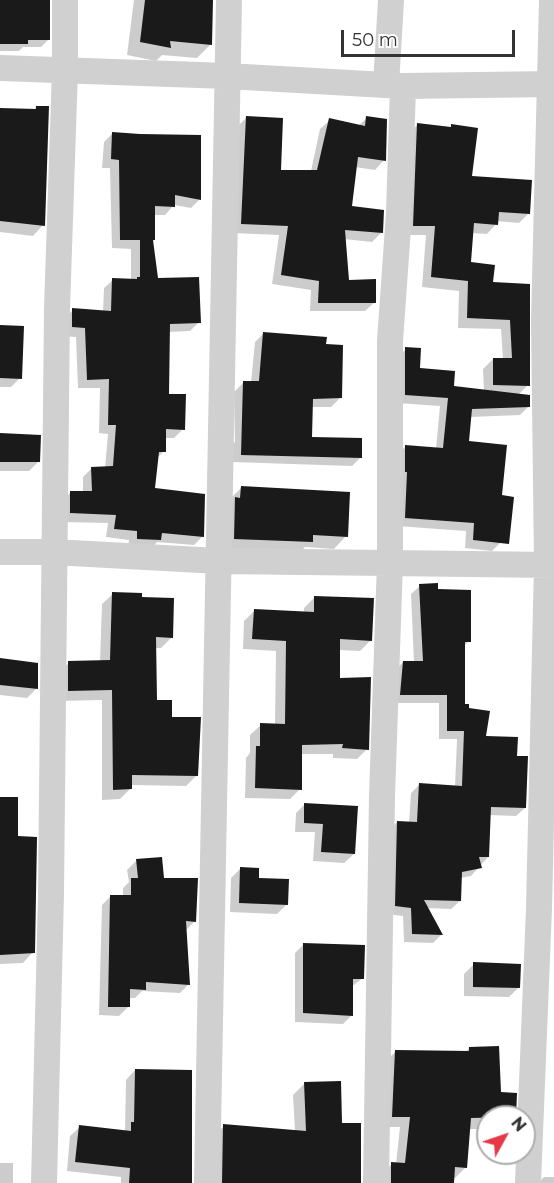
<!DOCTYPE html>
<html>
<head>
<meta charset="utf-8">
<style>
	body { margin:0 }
	#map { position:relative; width:554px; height:1183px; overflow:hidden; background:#fff; font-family:Montserrat,sans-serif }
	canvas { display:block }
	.north { position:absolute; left:476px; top:1105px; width:60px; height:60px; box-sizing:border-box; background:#fff; border:2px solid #adadad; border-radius:50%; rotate:50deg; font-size:16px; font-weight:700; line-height:24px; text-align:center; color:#333 }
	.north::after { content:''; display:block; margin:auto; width:21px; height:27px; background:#e63946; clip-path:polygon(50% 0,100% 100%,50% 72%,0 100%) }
	.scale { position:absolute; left:341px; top:30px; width:174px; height:27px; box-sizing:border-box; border:3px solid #333; border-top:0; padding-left:8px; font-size:18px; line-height:21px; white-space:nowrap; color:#333; -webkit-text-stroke:4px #fff; paint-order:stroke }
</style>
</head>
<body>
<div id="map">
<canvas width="554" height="1183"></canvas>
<div class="north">N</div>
<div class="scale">50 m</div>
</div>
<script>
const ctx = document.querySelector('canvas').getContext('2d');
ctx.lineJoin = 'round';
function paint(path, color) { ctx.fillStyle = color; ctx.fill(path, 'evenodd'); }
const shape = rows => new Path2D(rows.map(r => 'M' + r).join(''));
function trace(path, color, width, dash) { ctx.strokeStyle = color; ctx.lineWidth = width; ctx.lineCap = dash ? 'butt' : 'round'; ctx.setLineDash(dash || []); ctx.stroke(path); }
const shadow = shape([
	[0,0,48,0,48,40,41,47,23,47,19,51,0,51],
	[134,0,212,0,210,45,197,58,162,55,156,61,127,55],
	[36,107,43,225,33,236,0,232,0,109,33,111],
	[246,118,280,171,311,171,320,129,330,120,358,126,367,118,384,160,375,170,355,167,351,208,381,233,372,242,344,239,348,281,375,302,365,311,310,311,311,290,272,284,279,235,233,233,237,127],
	[417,125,449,129,452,126,471,177,529,213,519,223,496,221,496,224,487,234,472,233,469,263,491,284,528,285,528,385,518,395,529,406,520,415,470,417,467,443,500,497,509,534,492,551,465,548,466,531,397,526,397,455,406,446,436,449,440,406,397,403,397,358,406,349,418,370,453,387,484,391,483,369,493,359,503,359,501,329,458,328,459,291,422,287,426,235,404,235,408,135],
	[113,133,200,199,191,208,174,205,165,215,154,215,154,240,152,242,157,280,199,322,190,331,168,332,168,395,183,429,174,438,164,438,164,451,156,459,153,489,203,536,194,545,157,542,151,548,128,547,129,540,106,537,108,523,62,522,62,501,71,492,83,493,83,477,92,468,105,468,108,434,99,433,100,388,78,388,76,337,63,336,64,319,73,310,103,312,104,288,113,280,131,280,131,249,112,248,110,168,102,168,104,142],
	[0,327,20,378,11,387,0,387],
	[264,333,325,346,340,398,331,407,312,407,310,438,361,457,352,466,232,462,232,444,235,442,234,392,243,383,251,383,255,342],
	[0,434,39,461,29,471,0,471],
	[241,488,346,536,334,549,305,547,299,553,222,551,229,500],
	[420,586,436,590,469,641,464,646,463,706,484,737,516,758,525,808,516,816,489,815,488,857,471,876,460,878,460,901,451,909,427,908,441,935,433,943,404,942,403,916,387,914,389,831,397,822,409,823,411,793,420,784,455,787,457,739,439,739,439,703,393,703,395,671,403,662,414,662,411,594],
	[113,594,140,598,172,637,161,648,155,648,156,702,170,719,197,775,186,786,131,785,131,788,120,799,102,800,102,700,58,701,58,673,69,663,100,662,102,604],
	[315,597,371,640,360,651,339,650,339,679,367,749,357,759,333,758,333,754,301,754,300,789,290,799,245,798,246,758,250,753,250,735,261,725,275,725,276,651,243,649,244,621,255,610,304,613,304,608],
	[0,660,37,688,27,698,0,695],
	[0,799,16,838,33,952,23,963,0,964],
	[305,804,354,854,344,863,313,861,315,832,295,832,296,813],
	[136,861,163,880,195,921,185,931,189,984,180,993,142,991,135,998,129,998,128,1007,119,1016,99,1015,102,905,111,896,123,897,123,888,129,882,127,870],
	[240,869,257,879,287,904,277,914,230,912,231,878],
	[304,944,363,978,351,987,352,1015,343,1024,295,1022,295,953],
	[474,964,519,987,509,997,464,996,464,974],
	[469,1048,488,1117,488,1129,469,1129,466,1167,455,1178,453,1178,453,1183,381,1183,381,1175,392,1164,396,1164,400,1127,382,1127,385,1062,396,1051,465,1053],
	[135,1070,192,1183,121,1183,121,1177,67,1171,70,1136,80,1127,123,1132,125,1130,126,1080],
	[305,1083,341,1125,360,1183,212,1183,213,1137,224,1126,295,1132,293,1095],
	[0,1163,13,1163,13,1183,0,1183],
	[544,1177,554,1177,554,1183,538,1183]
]);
const building = shape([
	[0,0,50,0,50,40,28,40,28,44,0,44],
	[145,0,213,0,212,45,170,41,171,48,140,42],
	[36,106,49,106,45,226,0,221,0,108,36,109],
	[246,116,283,118,281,170,317,170,329,118,365,126,366,116,387,119,386,161,358,157,352,206,384,210,383,233,345,230,349,280,376,279,376,303,318,303,319,281,281,275,288,226,241,224],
	[417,123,451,127,451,124,478,128,472,176,532,180,530,214,499,212,498,225,474,223,471,262,495,265,493,282,530,284,530,386,493,385,493,358,512,358,510,320,467,318,468,281,431,277,435,226,413,226],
	[112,132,140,134,201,135,201,200,175,195,175,207,155,206,155,240,153,240,158,278,199,277,201,323,170,324,169,394,186,394,185,430,166,429,166,452,159,452,155,488,205,494,204,537,162,533,161,540,137,539,137,531,114,529,116,515,70,513,70,491,92,491,91,467,113,466,116,425,108,425,109,379,87,380,85,328,72,327,72,308,111,311,112,278,137,279,137,277,140,277,140,240,120,240,119,160,111,159],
	[0,325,24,326,22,379,0,378],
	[263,332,327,337,326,344,343,345,342,398,313,399,312,437,362,438,362,458,241,455,243,381,259,381],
	[405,347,421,348,420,368,455,371,454,386,530,395,530,407,472,409,469,441,507,445,502,495,514,497,509,544,473,540,474,523,405,518,407,472,405,472,405,445,443,448,448,398,405,395],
	[0,433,41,435,40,462,0,462],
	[241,486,350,492,348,537,313,535,313,542,234,539,235,497,240,498],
	[438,583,438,589,471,590,471,642,465,642,465,704,469,704,469,708,490,711,486,736,518,737,517,756,528,756,526,808,491,807,489,857,479,857,482,868,462,872,461,901,424,900,443,935,412,934,411,908,395,906,397,821,417,822,419,783,462,786,464,731,447,731,447,695,400,695,403,661,423,661,419,584],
	[112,592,142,593,142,597,174,598,173,638,156,637,157,700,172,700,172,717,201,717,198,776,132,775,132,789,113,790,112,690,68,691,68,661,110,660],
	[314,596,374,598,372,641,340,639,340,678,371,677,369,750,342,748,343,744,302,745,302,790,255,788,256,746,260,746,260,723,285,724,286,641,252,639,254,609,314,612],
	[0,658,38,663,38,689,0,685],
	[0,797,18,797,18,836,37,837,35,953,0,955],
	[304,803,358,806,355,854,321,852,323,824,304,823],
	[162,857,164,878,198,878,196,922,186,921,190,985,146,982,146,990,130,989,130,1007,108,1007,110,895,131,895,131,878,138,878,136,859],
	[240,867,259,868,259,878,289,879,288,905,239,903],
	[303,943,365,945,364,979,353,979,353,1016,303,1013],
	[473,962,521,964,520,988,473,987],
	[499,1046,501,1092,517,1093,516,1117,471,1118,467,1168,455,1167,454,1183,391,1183,391,1162,405,1163,410,1117,392,1117,395,1050,469,1051,469,1047],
	[135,1069,192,1070,192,1183,129,1183,130,1168,75,1162,79,1125,131,1131,131,1122,134,1122],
	[341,1081,342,1123,361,1123,361,1183,222,1183,223,1124,306,1131,304,1082]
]);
const minor = shape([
	[0,68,227,76,403,86,554,84],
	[386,85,391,0],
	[0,552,53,552,219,561,554,565],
	[44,1183,51,893,57,309,65,69,65,0],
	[207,1183,229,0],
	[376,1183,382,797,390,562,390,341,399,213,403,86],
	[528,1183,539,908,547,564,544,321,552,0]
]);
paint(shadow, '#0003');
paint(building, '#1a1a1a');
trace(minor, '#d0d0d0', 26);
</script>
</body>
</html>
